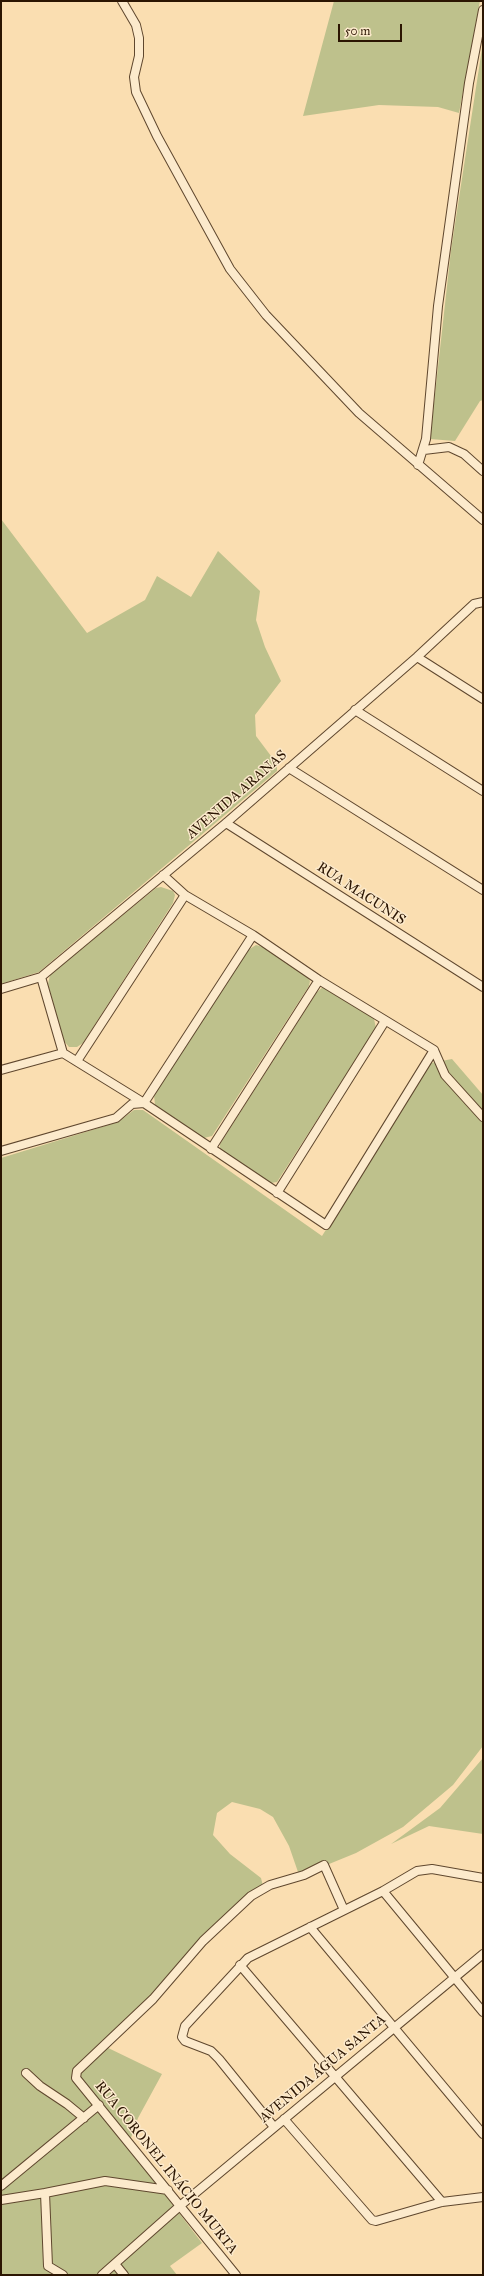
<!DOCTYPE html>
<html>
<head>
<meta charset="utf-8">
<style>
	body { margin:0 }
	#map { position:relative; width:484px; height:2276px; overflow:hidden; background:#fadeb1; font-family:"IM FELL Great Primer",serif }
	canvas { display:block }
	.frame { position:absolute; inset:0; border:2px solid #2b1502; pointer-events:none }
	.scale { position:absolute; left:338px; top:24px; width:64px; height:18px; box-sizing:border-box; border:2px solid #2b1502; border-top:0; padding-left:5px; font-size:12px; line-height:14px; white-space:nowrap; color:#2b1502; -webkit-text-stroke:3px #fceacc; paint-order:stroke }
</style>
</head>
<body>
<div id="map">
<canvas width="484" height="2276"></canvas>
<div class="frame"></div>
<div class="scale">50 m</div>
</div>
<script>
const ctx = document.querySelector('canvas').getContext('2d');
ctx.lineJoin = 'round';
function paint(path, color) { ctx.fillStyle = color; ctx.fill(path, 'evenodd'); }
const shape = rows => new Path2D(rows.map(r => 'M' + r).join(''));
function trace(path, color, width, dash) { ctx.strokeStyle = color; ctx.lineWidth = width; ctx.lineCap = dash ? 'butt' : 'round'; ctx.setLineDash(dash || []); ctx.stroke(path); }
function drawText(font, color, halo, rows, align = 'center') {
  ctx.font = font + ' "IM FELL Great Primer",serif'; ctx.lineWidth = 3; ctx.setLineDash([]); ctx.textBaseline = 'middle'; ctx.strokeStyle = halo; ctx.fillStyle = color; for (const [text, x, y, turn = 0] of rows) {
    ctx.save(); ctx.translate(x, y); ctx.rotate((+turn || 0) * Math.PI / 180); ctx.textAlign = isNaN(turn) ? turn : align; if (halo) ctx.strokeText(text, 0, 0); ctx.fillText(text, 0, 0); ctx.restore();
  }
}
const green = shape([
	[334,1,480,1,459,113,438,107,379,105,303,116],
	[483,42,483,400,480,401,455,441,430,439,451,250],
	[1,519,87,633,145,600,157,576,191,597,218,551,260,591,256,620,265,647,281,681,255,715,256,736,277,764,277,771,39,972,1,984],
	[161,887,173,891,175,895,173,903,83,1043,77,1047,69,1047,64,1041,48,984,50,975,156,888],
	[256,945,266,948,308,978,310,981,309,986,212,1136,204,1138,157,1108,155,1105,154,1095,248,950],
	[323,987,370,1016,374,1019,376,1028,277,1182,271,1183,220,1149,220,1144,317,992],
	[452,1059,483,1095,483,1746,453,1785,403,1827,356,1853,312,1871,298,1872,289,1846,273,1817,260,1809,232,1802,217,1813,213,1835,230,1854,261,1878,264,1890,228,1913,168,1981,102,2045,162,2074,138,2118,128,2146,202,2243,170,2266,177,2275,1,2275,1,1158,118,1122,134,1110,143,1110,322,1236,431,1063],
	[483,1758,483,1834,429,1826,391,1844,440,1808]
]);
const minor = shape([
	[122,1,136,25,139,38,139,56,134,77,136,92,157,136,230,269,266,315,359,413,483,520],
	[424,450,449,447,464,454,483,471],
	[418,465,426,439,438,306,469,83,483,10],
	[417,657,483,699],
	[355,710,483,791],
	[289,768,483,890],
	[226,823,483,987],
	[163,875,185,895,253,935,319,980,434,1050,445,1075,483,1117],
	[41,977,63,1053,144,1103,326,1225,434,1050],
	[1,989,41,977,226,823,417,657,474,604,483,602],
	[77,1061,185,895],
	[1,1070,63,1053],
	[211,1149,319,980],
	[1,1151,116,1118,132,1104,144,1103,253,935],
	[277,1193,385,1021],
	[383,1891,483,2012],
	[310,1927,483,2134],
	[240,1965,442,2202],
	[26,2073,40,2086,67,2104,84,2118],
	[284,2119,372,2220,376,2221,442,2202,483,2197],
	[274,2127,219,2059,211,2051,185,2041,182,2037,185,2026,248,1958,383,1891,417,1871,432,1869,483,1878],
	[1,2186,99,2105],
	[45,2193,105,2181,168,2190],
	[1,2200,45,2193,48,2266,63,2275],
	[115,2264,124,2275],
	[102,2275,181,2205,483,1954],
	[236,2275,76,2078,77,2071,153,1999,203,1941,251,1896,270,1885,304,1875,324,1865,344,1910]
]);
const streetNames = [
	["AVENIDA ARANAS",237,795,-41],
	["RUA MACUNIS",361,894,33],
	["AVENIDA ÁGUA SANTA",323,2069,-40],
	["RUA CORONEL INÁCIO MURTA",166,2168,51]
];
paint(green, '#bec18c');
trace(minor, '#5f472e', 10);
trace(minor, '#fceacc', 8);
drawText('14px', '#2b1502', '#fceacc', streetNames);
</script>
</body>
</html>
